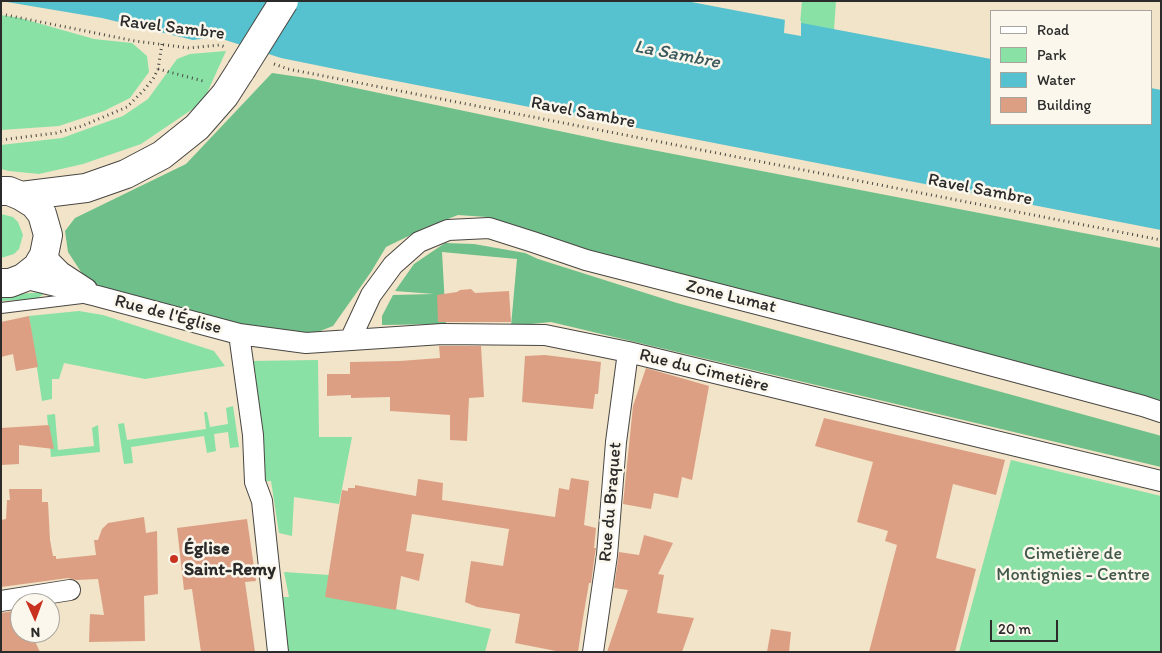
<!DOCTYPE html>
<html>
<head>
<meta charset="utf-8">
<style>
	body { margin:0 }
	#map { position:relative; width:1162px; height:653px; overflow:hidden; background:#f1e4c8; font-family:Itim,sans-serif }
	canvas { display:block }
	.frame { position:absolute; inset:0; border:2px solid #2b2b2b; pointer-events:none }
	.legend { position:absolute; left:990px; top:10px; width:162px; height:115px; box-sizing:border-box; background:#fbf7ec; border:1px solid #a8a59f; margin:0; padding:6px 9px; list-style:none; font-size:15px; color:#2b2b2b }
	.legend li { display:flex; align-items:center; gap:10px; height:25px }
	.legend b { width:25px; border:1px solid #a8a59f }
	.north { position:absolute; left:10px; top:593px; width:50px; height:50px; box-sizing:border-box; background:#fbf7ec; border:1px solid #a8a59f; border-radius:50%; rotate:178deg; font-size:14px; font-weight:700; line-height:20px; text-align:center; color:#2b2b2b }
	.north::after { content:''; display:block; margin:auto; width:18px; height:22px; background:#c8321e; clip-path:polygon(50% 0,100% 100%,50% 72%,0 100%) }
	.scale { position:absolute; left:990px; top:620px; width:68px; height:22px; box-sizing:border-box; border:2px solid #2b2b2b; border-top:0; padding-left:6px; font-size:15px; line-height:18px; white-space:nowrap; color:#2b2b2b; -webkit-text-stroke:4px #fbf7ec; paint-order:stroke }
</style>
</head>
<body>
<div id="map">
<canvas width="1162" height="653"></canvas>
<div class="frame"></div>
<ul class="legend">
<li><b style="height:6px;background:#fff"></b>Road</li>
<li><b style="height:14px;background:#89e1a5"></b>Park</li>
<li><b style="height:14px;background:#56c1cf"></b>Water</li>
<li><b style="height:14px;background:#dc9f84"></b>Building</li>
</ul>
<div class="north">N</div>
<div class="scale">20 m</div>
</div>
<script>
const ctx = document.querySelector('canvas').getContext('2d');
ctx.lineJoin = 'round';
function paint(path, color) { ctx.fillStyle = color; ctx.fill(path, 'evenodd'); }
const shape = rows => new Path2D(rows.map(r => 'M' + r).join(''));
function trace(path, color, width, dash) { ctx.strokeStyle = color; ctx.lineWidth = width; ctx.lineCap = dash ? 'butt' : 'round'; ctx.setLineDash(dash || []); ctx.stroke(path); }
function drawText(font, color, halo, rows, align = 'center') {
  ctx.font = font + ' Itim,sans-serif'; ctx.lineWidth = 5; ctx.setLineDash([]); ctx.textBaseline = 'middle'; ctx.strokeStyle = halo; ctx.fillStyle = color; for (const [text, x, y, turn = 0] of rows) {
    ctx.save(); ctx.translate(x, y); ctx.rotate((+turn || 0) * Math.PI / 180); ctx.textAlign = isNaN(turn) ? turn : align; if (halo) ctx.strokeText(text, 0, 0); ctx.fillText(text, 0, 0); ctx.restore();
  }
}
const green = shape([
	[802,1,836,1,834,30,800,24],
	[1,15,20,18,94,39,132,43,147,56,149,72,130,98,104,111,59,126,1,130],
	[226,51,203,102,141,144,83,164,39,174,9,171,1,169,1,145,62,138,123,116,148,99,177,59,190,54],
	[1,214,13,217,18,222,23,235,19,249,14,254,1,258],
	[47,292,36,299,1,301,1,295],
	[79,311,103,315,214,351,225,366,145,379,64,363,59,379,52,379,52,399,42,401,29,316],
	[318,360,319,437,352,437,339,504,294,497,292,536,279,533,271,481,255,482,248,361],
	[233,406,239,447,230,448,228,432,214,434,216,451,207,453,204,436,131,447,133,463,124,464,118,424,124,423,127,440,206,429,204,412,207,412,210,427,228,424,226,408],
	[55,414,58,450,94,446,92,428,98,425,100,452,51,457,47,415],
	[1011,460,1161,496,1161,652,959,652],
	[284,572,329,575,395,609,491,629,485,652,286,652,272,597,289,597]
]);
const forest = shape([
	[272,73,313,79,611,142,1161,248,1161,403,650,276,487,217,458,215,425,228,386,247,371,272,333,326,315,333,226,330,89,284,68,252,65,231,75,218,186,164],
	[445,243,474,244,525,253,538,259,677,303,1158,435,1161,436,1161,467,551,322,511,326,517,259,442,252,446,324,382,325,382,316,393,295,434,294,395,291,414,264]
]);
const water = shape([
	[1,1,686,1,991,59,991,124,1151,124,1151,88,1161,90,1161,230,355,73,281,58,216,37,193,40,102,18]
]);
const pier = shape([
	[785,18,801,21,801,36,784,33]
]);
const building = shape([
	[471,289,475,293,509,291,511,322,438,322,437,295,457,292,460,290],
	[29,316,38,367,16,371,13,354,1,357,1,322],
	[439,346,481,346,484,397,469,398,467,441,450,440,450,415,390,411,390,397,351,398,351,395,327,396,327,374,350,374,350,362,400,361,440,358],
	[545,355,601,362,598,394,595,394,593,409,522,402,525,356],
	[646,368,709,386,692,480,682,477,678,498,654,493,651,509,623,504,633,406],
	[824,418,1005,460,996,495,953,484,936,558,976,569,955,652,869,652,897,545,885,541,888,531,857,522,873,462,815,446],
	[49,425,54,449,19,445,19,464,1,465,1,428],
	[571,478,589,481,584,525,596,528,594,548,596,548,595,554,591,583,589,583,583,618,578,652,561,652,515,643,520,614,477,607,465,602,471,561,503,566,509,529,412,514,406,551,424,554,419,581,401,576,396,610,325,597,342,490,348,491,348,488,355,488,355,485,416,496,418,479,443,483,442,500,555,517,559,488,569,490],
	[9,489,42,489,42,502,48,502,50,540,53,556,56,556,56,559,96,555,94,540,98,540,102,529,108,523,144,517,146,533,157,531,158,594,144,596,145,641,89,642,90,614,104,615,98,579,76,580,68,578,1,587,1,520,6,519,7,500,10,500],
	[247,519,256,581,245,582,255,652,201,652,192,589,184,590,177,528],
	[644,535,673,543,658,574,664,575,657,613,694,618,682,652,607,652,628,590,614,588,619,552,639,555],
	[13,611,20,612,20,633,31,633,40,652,1,652,1,613],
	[771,629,791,632,789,652,767,652]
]);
const path = shape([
	[1,14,135,41,189,48,220,45,225,47],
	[274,64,288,69,1161,240],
	[158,69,203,81],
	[1,140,56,133,82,126,127,107,144,90,153,79,158,69,162,44]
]);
const service = shape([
	[1,308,82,298]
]);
const minor = shape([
	[44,255,61,272,87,289],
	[23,278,97,296,239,334,306,343,442,334,545,335,628,352,1161,481],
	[239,334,253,435,255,482,262,501,278,652],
	[350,340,371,295,393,265,419,242,448,230,489,228,533,242,586,260,889,338,1143,406,1161,412],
	[1,601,70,590],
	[593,652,607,555,616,442,628,352]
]);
const secondary = shape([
	[1,191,9,191,21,196,34,204,42,214,48,235,44,255,37,267,23,278,10,283,1,283],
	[21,196,86,188,126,174,162,155,197,127,225,95,241,70]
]);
const secondaryBridge = shape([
	[241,70,284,1]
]);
const markers = [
	[174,559,5,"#c8321e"]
];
const streetNames = [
	["Ravel Sambre",172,28,7],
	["Ravel Sambre",583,113,11],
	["Ravel Sambre",980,190,11],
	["Zone Lumat",731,297,14],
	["Rue de l'Église",168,315,15],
	["Rue du Cimetière",704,371,14],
	["Rue du Braquet",611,502,-85]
];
const poiNames = [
	["Église",184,549],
	["Saint-Remy",184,570]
];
const parkNames = [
	["Cimetière de",1073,554],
	["Montignies - Centre",1073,575]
];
const waterNames = [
	["La Sambre",677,55,11]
];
paint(green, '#89e1a5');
paint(forest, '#6ebf8a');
paint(water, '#56c1cf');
paint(pier, '#f1e4c8');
paint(building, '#dc9f84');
trace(service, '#494743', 12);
trace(minor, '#494743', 22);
trace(secondary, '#494743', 30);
trace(path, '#494743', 3, [1, 4]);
trace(service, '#fff', 10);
trace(minor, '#fff', 20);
trace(secondary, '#fff', 28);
trace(secondaryBridge, '#494743', 30, []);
trace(secondaryBridge, '#fff', 28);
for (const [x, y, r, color] of markers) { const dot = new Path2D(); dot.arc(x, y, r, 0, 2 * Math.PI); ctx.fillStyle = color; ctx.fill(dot); trace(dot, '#fbf7ec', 2); }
drawText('18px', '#2b2b2b', '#fbf7ec', streetNames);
drawText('bold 18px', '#2b2b2b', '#fbf7ec', poiNames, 'left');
drawText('18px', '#42584a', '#fbf7ec', parkNames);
drawText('italic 19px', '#38585c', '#fbf7ec', waterNames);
</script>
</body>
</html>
